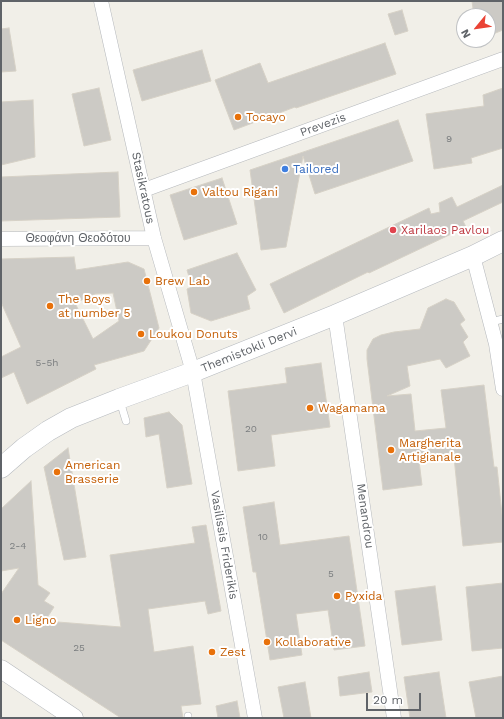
<!DOCTYPE html>
<html>
<head>
<meta charset="utf-8">
<style>
	body { margin:0 }
	#map { position:relative; width:504px; height:719px; overflow:hidden; background:#f1efe8; font-family:"Work Sans",sans-serif }
	canvas { display:block }
	.frame { position:absolute; inset:0; border:2px solid #5f6368; pointer-events:none }
	.north { position:absolute; left:456px; top:8px; width:40px; height:40px; box-sizing:border-box; background:#fff; border:1px solid #bfc1c3; border-radius:50%; rotate:241deg; font-size:11px; font-weight:700; line-height:16px; text-align:center; color:#5f6368 }
	.north::after { content:''; display:block; margin:auto; width:14px; height:18px; background:#ea4335; clip-path:polygon(50% 0,100% 100%,50% 72%,0 100%) }
	.scale { position:absolute; left:366px; top:693px; width:55px; height:18px; box-sizing:border-box; border:2px solid #5f6368; border-top:0; padding-left:5px; font-size:12px; line-height:14px; white-space:nowrap; color:#5f6368; -webkit-text-stroke:3px #fff; paint-order:stroke }
</style>
</head>
<body>
<div id="map">
<canvas width="504" height="719"></canvas>
<div class="frame"></div>
<div class="north">N</div>
<div class="scale">20 m</div>
</div>
<script>
const ctx = document.querySelector('canvas').getContext('2d');
ctx.lineJoin = 'round';
function paint(path, color) { ctx.fillStyle = color; ctx.fill(path, 'evenodd'); }
const shape = rows => new Path2D(rows.map(r => 'M' + r).join(''));
function trace(path, color, width, dash) { ctx.strokeStyle = color; ctx.lineWidth = width; ctx.lineCap = dash ? 'butt' : 'round'; ctx.setLineDash(dash || []); ctx.stroke(path); }
function drawText(font, color, halo, rows, align = 'center') {
  ctx.font = font + ' "Work Sans",sans-serif'; ctx.lineWidth = 4; ctx.setLineDash([]); ctx.textBaseline = 'middle'; ctx.strokeStyle = halo; ctx.fillStyle = color; for (const [text, x, y, turn = 0] of rows) {
    ctx.save(); ctx.translate(x, y); ctx.rotate((+turn || 0) * Math.PI / 180); ctx.textAlign = isNaN(turn) ? turn : align; if (halo) ctx.strokeText(text, 0, 0); ctx.fillText(text, 0, 0); ctx.restore();
  }
}
const building = shape([
	[472,1,503,1,503,30,488,36,488,16,474,16,472,1],
	[402,10,408,31,395,35,388,14,402,10],
	[9,28,16,71,1,72,1,29,9,28],
	[385,43,396,74,296,108,295,107,234,130,215,80,260,63,268,83,385,43],
	[202,50,211,81,142,101,133,70,202,50],
	[99,88,111,140,84,146,72,94,99,88],
	[503,88,503,148,471,158,472,163,434,169,426,114,484,106,483,95,503,88],
	[33,100,35,157,1,165,1,102,33,100],
	[398,120,413,161,315,194,303,156,286,247,261,250,250,170,398,120],
	[118,172,120,217,1,221,1,177,118,172],
	[222,178,237,224,184,240,170,195,222,178],
	[503,185,503,202,463,221,466,227,369,273,368,272,284,313,270,284,429,208,431,214,440,212,439,203,452,197,457,207,503,185],
	[237,253,256,290,247,296,250,309,211,321,191,313,187,289,192,287,187,270,237,253],
	[74,257,76,270,128,262,144,269,159,328,144,351,94,365,96,369,27,404,14,372,1,378,1,357,21,347,1,302,1,259,74,257],
	[113,293,119,321,93,339,75,303,95,294,113,293],
	[446,299,454,302,465,320,460,324,468,337,463,342,470,356,446,368,440,359,407,366,410,386,387,396,411,394,415,431,446,428,441,390,484,385,494,467,497,467,503,524,503,542,463,546,454,457,419,461,422,485,383,490,367,359,367,350,373,339,381,335,394,332,420,329,428,308,446,299],
	[321,363,330,427,271,435,275,466,238,471,228,391,287,383,285,368,321,363],
	[169,412,182,425,192,484,167,488,159,434,146,437,144,418,169,412],
	[68,448,86,557,64,560,44,467,68,448],
	[31,481,38,585,50,593,44,601,54,607,45,621,121,627,110,555,195,543,192,527,206,525,221,611,208,614,205,601,148,609,154,652,193,646,201,704,181,706,183,718,121,718,1,640,1,594,19,568,1,571,1,509,31,481],
	[274,502,280,545,349,536,365,646,334,650,328,610,296,614,302,655,270,660,256,572,253,572,243,507,274,502],
	[503,583,503,648,472,651,466,587,503,583],
	[435,586,442,640,402,645,395,591,435,586],
	[369,672,372,692,340,696,338,677,369,672],
	[439,672,446,718,410,718,404,677,439,672],
	[503,676,503,718,476,718,469,682,503,676],
	[305,682,311,718,284,718,278,687,305,682],
	[237,701,240,718,218,718,216,706,237,701]
]);
const service = shape([
	[491,322,503,319],
	[120,401,126,421],
	[188,716,188,718]
]);
const minor = shape([
	[101,1,154,238,193,372,255,718],
	[144,190,503,59],
	[1,239,154,238],
	[473,256,496,344,503,389],
	[335,315,394,718]
]);
const tertiary = shape([
	[1,669,74,718]
]);
const secondary = shape([
	[1,468,24,448,48,431,71,418,119,399,193,372,335,315,473,256,503,241]
]);
const markers = [
	[238,117,4,"#e8710a"],
	[285,169,4,"#3f7fe0"],
	[194,192,4,"#e8710a"],
	[393,230,4,"#e0444e"],
	[147,281,4,"#e8710a"],
	[50,306,4,"#e8710a"],
	[141,334,4,"#e8710a"],
	[310,408,4,"#e8710a"],
	[391,450,4,"#e8710a"],
	[57,472,4,"#e8710a"],
	[337,596,4,"#e8710a"],
	[17,620,4,"#e8710a"],
	[267,642,4,"#e8710a"],
	[212,652,4,"#e8710a"]
];
const numberNames = [
	["9",449,139],
	["5-5h",47,363],
	["20",251,429],
	["10",263,537],
	["2-4",18,546],
	["5",331,574],
	["25",79,648]
];
const foodNames = [
	["Tocayo",246,117],
	["Valtou Rigani",202,192],
	["Brew Lab",155,281],
	["The Boys",58,299],
	["at number 5",58,313],
	["Loukou Donuts",149,334],
	["Wagamama",318,408],
	["Margherita",399,443],
	["Artigianale",399,457],
	["American",65,465],
	["Brasserie",65,479],
	["Pyxida",345,596],
	["Ligno",25,620],
	["Kollaborative",275,642],
	["Zest",220,652]
];
const streetNames = [
	["Prevezis",323,125,-20],
	["Stasikratous",143,188,78],
	["Θεοφάνη Θεοδότου",78,238],
	["Themistokli Dervi",249,350,-22],
	["Menandrou",365,516,82],
	["Vasilissis Friderikis",224,545,80]
];
const shopNames = [
	["Tailored",293,169]
];
const healthNames = [
	["Xarilaos Pavlou",401,230]
];
paint(building, '#cccac5');
trace(building, '#d6d1c6', 1);
trace(service, '#b5b8bc', 8);
trace(minor, '#b5b8bc', 15);
trace(tertiary, '#b5b8bc', 19);
trace(secondary, '#b6babf', 21);
trace(service, '#fff', 7);
trace(minor, '#fff', 14);
trace(tertiary, '#fff', 18);
trace(secondary, '#fff', 20);
for (const [x, y, r, color] of markers) { const dot = new Path2D(); dot.arc(x, y, r, 0, 2 * Math.PI); ctx.fillStyle = color; ctx.fill(dot); trace(dot, '#fff', 1.5); }
drawText('10px', '#7a7d7f', null, numberNames);
drawText('12px', '#c56008', '#fff', foodNames, 'left');
drawText('12px', '#5f6368', '#fff', streetNames);
drawText('12px', '#366cbe', '#fff', shopNames, 'left');
drawText('12px', '#be3a42', '#fff', healthNames, 'left');
</script>
</body>
</html>
